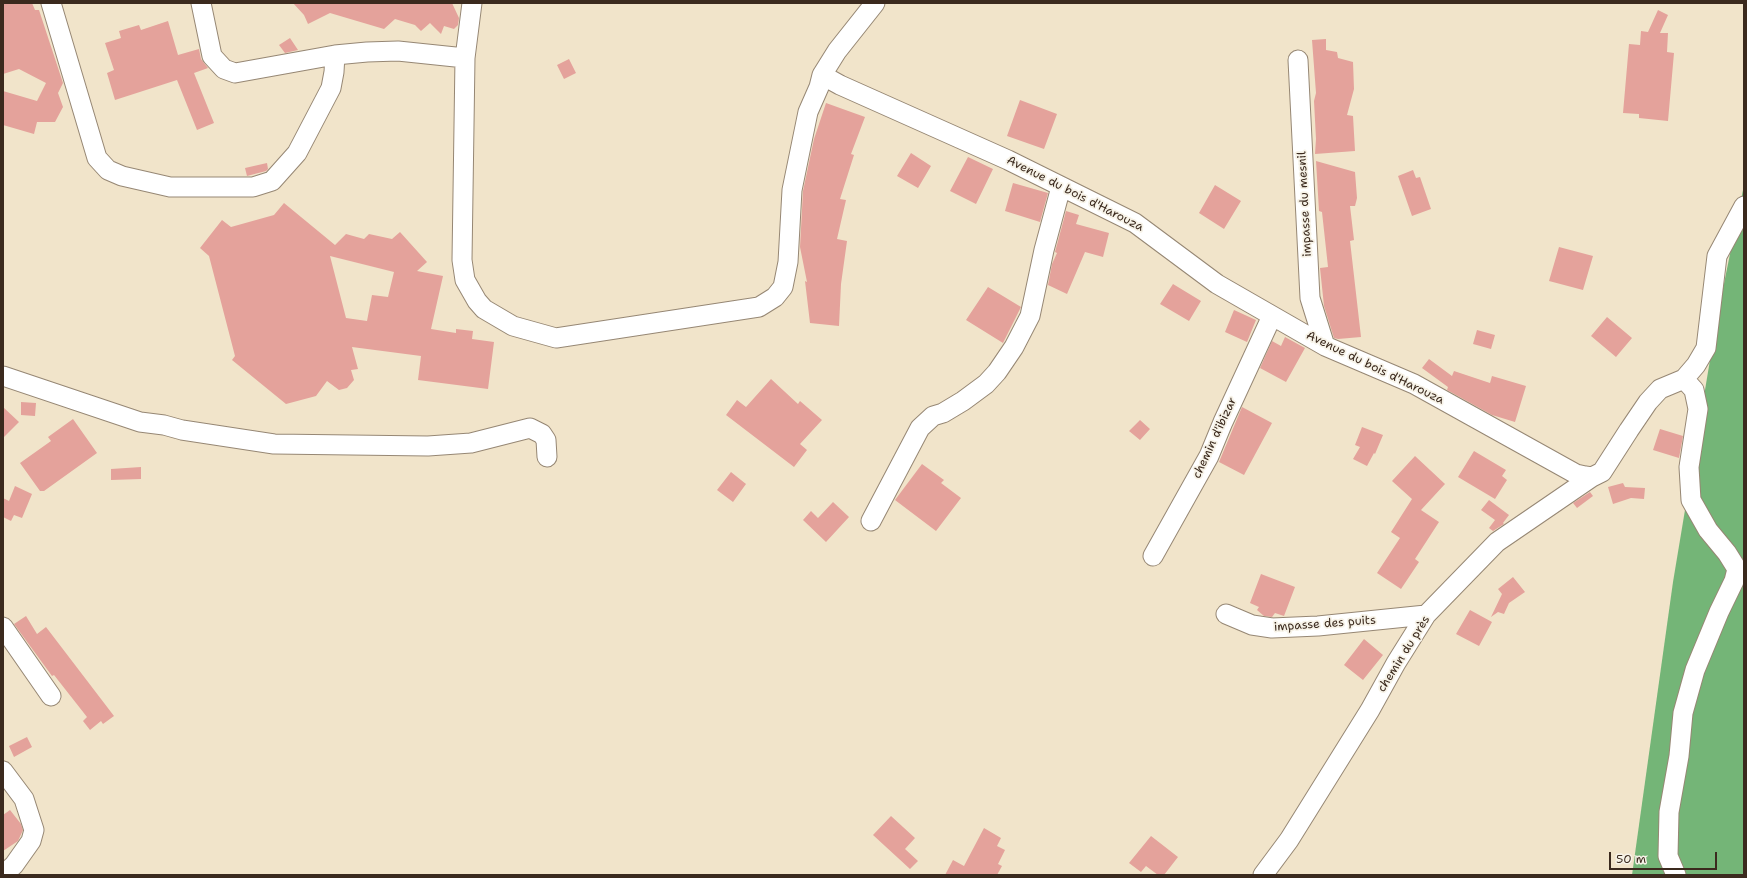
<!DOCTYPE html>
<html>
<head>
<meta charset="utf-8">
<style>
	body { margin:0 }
	#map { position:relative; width:1747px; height:878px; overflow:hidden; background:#f1e4ca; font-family:"Shantell Sans",sans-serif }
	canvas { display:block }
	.frame { position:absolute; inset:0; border:4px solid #3b2a1e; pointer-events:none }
	.scale { position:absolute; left:1609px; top:852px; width:108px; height:18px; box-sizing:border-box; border:2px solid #3b2a1e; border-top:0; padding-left:5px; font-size:12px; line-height:14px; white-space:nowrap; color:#3b2a1e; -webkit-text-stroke:3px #f7f3e8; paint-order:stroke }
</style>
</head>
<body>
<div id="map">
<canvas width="1747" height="878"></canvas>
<div class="frame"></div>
<div class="scale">50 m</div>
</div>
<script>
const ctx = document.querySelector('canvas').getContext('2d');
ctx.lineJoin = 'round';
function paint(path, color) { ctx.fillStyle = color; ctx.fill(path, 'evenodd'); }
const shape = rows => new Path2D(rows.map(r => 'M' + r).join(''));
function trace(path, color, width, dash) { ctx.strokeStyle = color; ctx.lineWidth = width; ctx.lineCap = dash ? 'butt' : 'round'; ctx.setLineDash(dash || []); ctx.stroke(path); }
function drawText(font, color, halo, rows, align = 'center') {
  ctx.font = font + ' "Shantell Sans",sans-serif'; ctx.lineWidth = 3.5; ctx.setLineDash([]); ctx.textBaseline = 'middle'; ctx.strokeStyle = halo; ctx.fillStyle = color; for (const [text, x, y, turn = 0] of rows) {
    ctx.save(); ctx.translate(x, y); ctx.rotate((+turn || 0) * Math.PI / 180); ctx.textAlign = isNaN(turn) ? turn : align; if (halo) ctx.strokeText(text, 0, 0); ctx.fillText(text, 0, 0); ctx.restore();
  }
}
const forest = shape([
	[1744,185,1744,875,1632,875,1673,582,1717,318]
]);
const building = shape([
	[3,3,32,3,35,10,39,10,63,83,58,93,63,107,55,122,37,122,34,134,3,125,3,91,37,101,46,83,19,69,3,74],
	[293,3,452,3,459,18,458,25,454,29,444,26,441,34,430,23,421,31,415,25,395,19,384,29,330,13,308,24,304,15],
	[1658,10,1668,15,1660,33,1668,33,1667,52,1674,53,1668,121,1639,118,1639,114,1623,113,1629,44,1640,45,1641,31,1648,32],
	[168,21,178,55,199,49,201,59,208,68,194,73,214,123,197,130,177,80,115,100,107,73,114,70,105,43,121,38,119,31,139,25,141,30],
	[290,38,298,50,285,53,279,45],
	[1326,39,1326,50,1337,52,1338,58,1353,62,1354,89,1347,115,1353,116,1355,151,1315,154,1316,139,1314,101,1316,93,1312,40],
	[569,59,576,73,564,79,557,65],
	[1020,100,1057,114,1044,149,1007,136],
	[826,103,865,117,851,154,854,155,840,199,846,200,837,239,847,241,841,284,839,326,810,323,805,281,807,282,800,247,803,191,814,139],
	[911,153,931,166,918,188,897,176],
	[968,157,993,169,976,204,950,191],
	[1316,161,1355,172,1357,198,1355,206,1350,206,1354,240,1350,241,1361,337,1338,339,1334,338,1324,306,1320,268,1328,267,1322,212,1319,211],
	[267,163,268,169,266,171,247,176,245,168],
	[1413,170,1416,178,1420,177,1431,209,1412,216,1398,176],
	[1013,183,1048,193,1040,222,1005,211],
	[1215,185,1241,201,1224,229,1199,213],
	[284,203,335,245,346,234,364,239,369,234,392,239,400,232,427,262,417,271,443,276,431,329,456,333,456,329,473,331,472,339,494,342,488,389,418,380,421,356,352,347,358,369,351,370,354,380,347,388,339,390,327,381,316,396,286,404,232,360,235,356,209,256,200,248,222,220,231,227,274,215],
	[330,256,394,272,388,297,372,295,367,321,346,318],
	[1066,211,1079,215,1076,224,1109,233,1103,257,1085,252,1067,294,1048,285,1052,264,1057,253,1055,252],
	[1559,247,1593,256,1583,290,1549,281],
	[1173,284,1201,301,1189,321,1160,304],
	[988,287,1021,307,1003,343,966,320],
	[1234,310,1256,320,1247,342,1225,332],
	[1607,317,1632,338,1616,357,1591,336],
	[1477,330,1495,335,1491,349,1473,344],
	[1285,337,1305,348,1286,382,1260,368,1272,341,1281,346],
	[1429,359,1452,376,1454,371,1490,383,1492,376,1526,386,1515,422,1492,415,1447,390,1448,387,1422,368],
	[771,379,798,404,800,401,822,420,800,444,807,450,794,467,726,415,737,400,746,407],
	[21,402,36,403,35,416,21,415],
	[3,407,19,422,3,438],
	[1242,407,1272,423,1244,475,1219,462],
	[73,419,97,453,44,491,40,491,20,463,51,441,48,437],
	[1140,420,1150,429,1140,440,1129,431],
	[1362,427,1383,435,1375,454,1374,453,1367,466,1353,459,1360,447,1355,445],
	[1660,429,1683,436,1679,458,1653,450],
	[1474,451,1506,470,1502,476,1507,480,1495,499,1458,477],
	[1415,456,1445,484,1421,510,1439,522,1415,559,1419,562,1401,589,1377,573,1400,538,1391,532,1412,499,1392,481],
	[922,464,944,480,941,483,961,498,936,531,895,500],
	[141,467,141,479,111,480,111,469],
	[731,472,746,484,733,502,717,490],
	[1623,483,1625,487,1645,488,1644,499,1631,498,1613,504,1608,487],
	[15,486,32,494,22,518,14,515,11,521,3,517,3,498,9,501],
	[1590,492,1593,496,1577,508,1573,503],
	[1489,500,1509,515,1503,523,1504,524,1493,531,1489,528,1495,520,1481,510],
	[833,502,849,517,826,542,803,520,811,511,818,518],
	[1261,574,1295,587,1284,616,1275,613,1272,617,1264,616,1257,610,1259,607,1250,603],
	[1513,577,1525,592,1509,603,1504,614,1498,612,1491,617,1502,594,1498,589],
	[1470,610,1492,622,1479,646,1456,634],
	[26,616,37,634,46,627,114,716,103,724,101,721,90,730,83,721,87,717,54,675,52,676,14,624],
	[1364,639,1383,655,1363,680,1344,665],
	[27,737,32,747,14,757,9,746],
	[10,810,21,824,23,830,18,841,3,851,3,815],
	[891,816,915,838,905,849,918,861,910,869,873,835],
	[984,828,1001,838,997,846,1005,850,998,864,1002,866,997,875,945,875,953,860,964,866],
	[1151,836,1178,857,1164,875,1158,875,1146,866,1141,872,1129,863]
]);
const minor = shape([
	[51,3,97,158,108,170,122,176,170,187,253,187,272,181,297,153,331,88,334,72,335,55],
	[201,3,212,56,224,69,235,73,335,55,367,52,398,51,465,58],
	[472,3,465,58,462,260,465,280,477,301,484,309,513,326,556,338,759,307,775,297,783,287,788,262,792,190,808,112,819,87,822,75],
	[875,3,837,51,822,75,840,85,1008,160,1135,223,1217,284,1325,346,1414,384,1576,474,1585,476,1592,477,1602,472,1629,430,1648,402,1660,389,1684,379,1696,365,1706,348,1717,256,1744,206],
	[1298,60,1310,298,1325,346],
	[3,376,140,422,164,425,182,430,274,444,428,446,471,443,530,428,542,434,546,440,547,457],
	[871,521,920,428,933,416,943,413,963,401,986,384,997,372,1014,347,1030,316,1044,250,1061,187],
	[1153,556,1209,456,1223,422,1272,316],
	[1226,614,1252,625,1272,628,1318,626,1426,615],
	[3,627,51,696],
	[3,771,24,799,34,830,31,841,14,865,3,875],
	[1263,875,1289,840,1370,710,1396,663,1426,615,1497,542,1592,477],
	[1676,875,1668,856,1669,812,1679,756,1683,713,1695,670,1719,612,1734,581,1737,569,1727,553,1708,530,1691,500,1689,467,1698,409,1694,390,1684,379]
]);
const streetNames = [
	["Avenue du bois d'Harouza",1075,194,27],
	["impasse du mesnil",1305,204,-93],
	["Avenue du bois d'Harouza",1375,368,26],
	["chemin d'ibizar",1215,438,-65],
	["impasse des puits",1325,624,-4],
	["chemin du près",1404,654,-58]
];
paint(forest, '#74b577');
paint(building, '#e4a29b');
trace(minor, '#968774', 21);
trace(minor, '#fff', 19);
drawText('12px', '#3b2a1e', '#f7f3e8', streetNames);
</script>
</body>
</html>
